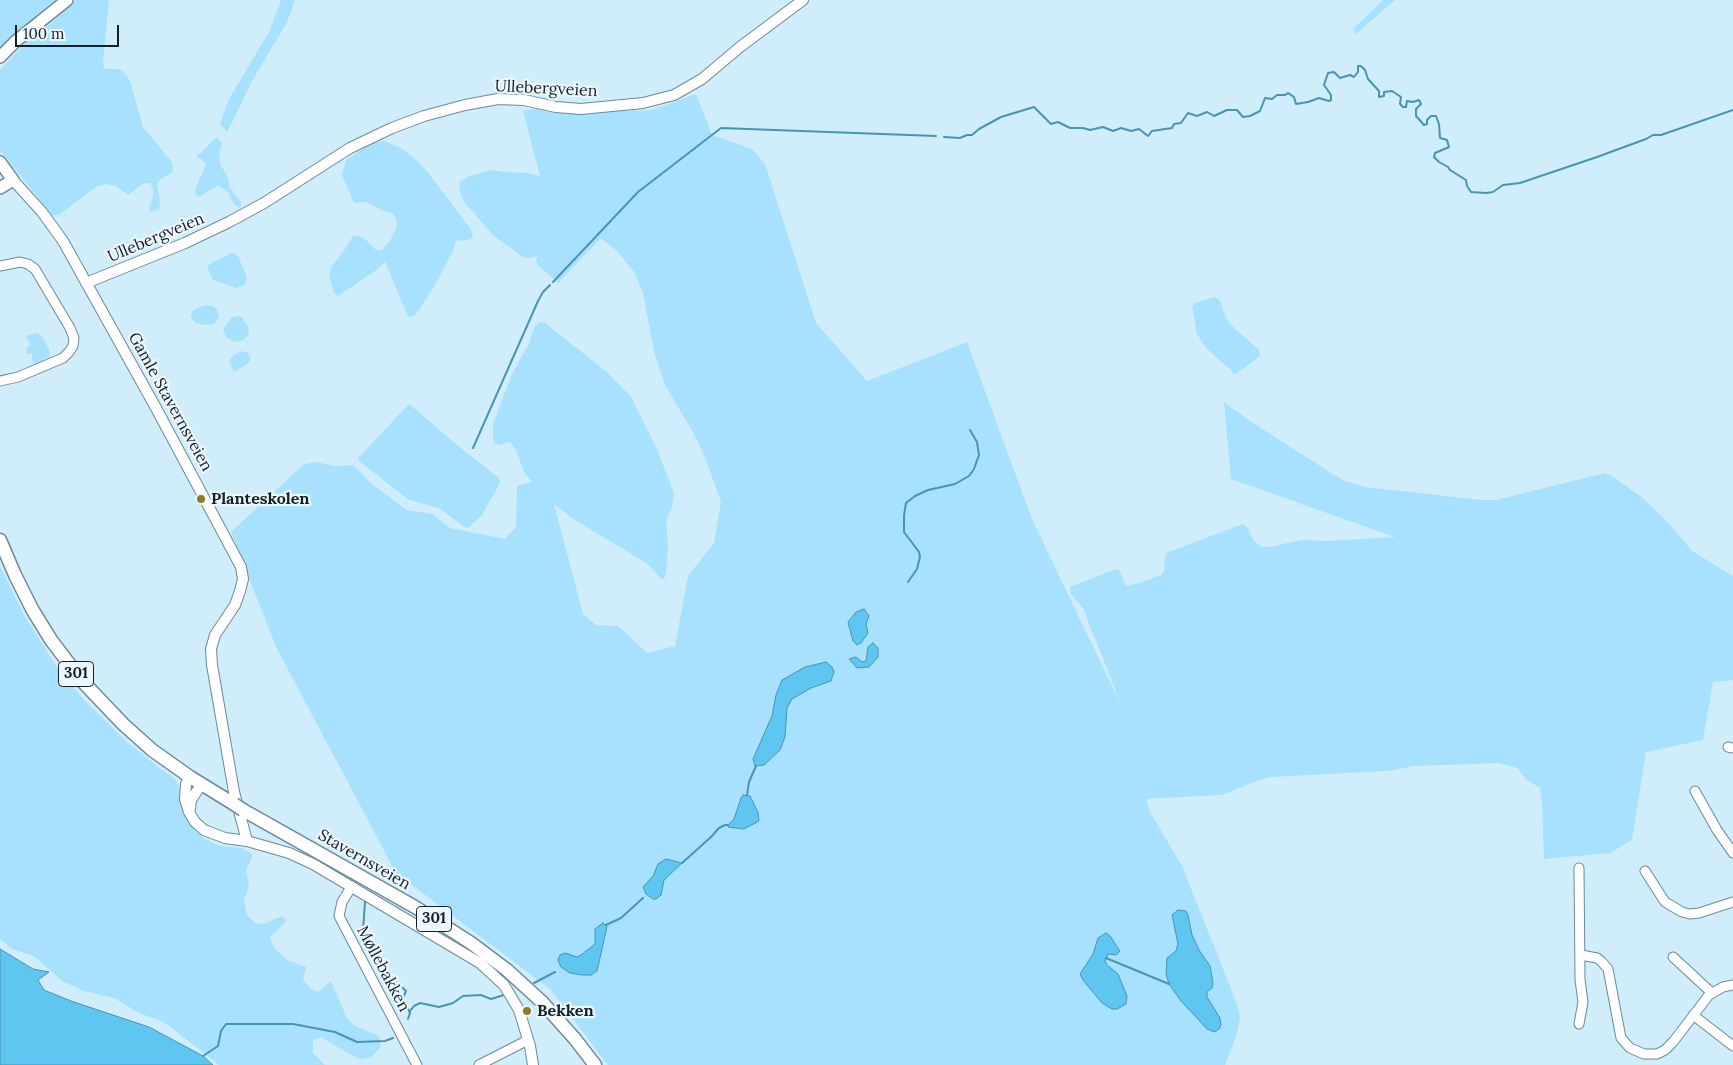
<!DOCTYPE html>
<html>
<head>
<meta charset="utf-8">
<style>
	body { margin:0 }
	#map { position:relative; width:1733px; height:1065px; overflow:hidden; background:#d0edfb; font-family:Lora,serif }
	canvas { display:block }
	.scale { position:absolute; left:15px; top:25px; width:104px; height:22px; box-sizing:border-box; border:2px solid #152025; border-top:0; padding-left:6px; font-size:15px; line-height:18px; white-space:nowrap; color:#152025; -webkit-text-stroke:4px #ecf7fd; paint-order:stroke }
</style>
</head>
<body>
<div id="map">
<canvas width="1733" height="1065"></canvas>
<div class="scale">100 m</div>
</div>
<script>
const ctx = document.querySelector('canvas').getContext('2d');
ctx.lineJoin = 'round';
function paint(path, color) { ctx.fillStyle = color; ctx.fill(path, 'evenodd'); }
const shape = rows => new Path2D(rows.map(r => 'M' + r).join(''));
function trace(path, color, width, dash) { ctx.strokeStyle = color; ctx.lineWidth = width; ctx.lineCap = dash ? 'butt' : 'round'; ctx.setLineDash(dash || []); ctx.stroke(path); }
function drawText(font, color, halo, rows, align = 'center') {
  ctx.font = font + ' Lora,serif'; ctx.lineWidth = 4.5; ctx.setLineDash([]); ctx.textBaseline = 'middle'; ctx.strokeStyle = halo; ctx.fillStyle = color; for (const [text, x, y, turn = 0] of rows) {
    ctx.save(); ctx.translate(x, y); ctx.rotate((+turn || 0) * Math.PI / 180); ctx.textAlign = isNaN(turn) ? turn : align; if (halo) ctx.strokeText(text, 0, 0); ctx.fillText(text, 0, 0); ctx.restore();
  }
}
const green = shape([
	[0,0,55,0,36,16,0,52],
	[76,0,109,0,103,63,104,69,119,69,125,73,130,81,143,127,172,162,173,171,160,180,157,184,160,201,159,209,150,212,149,206,153,198,153,189,150,183,144,183,128,195,116,186,105,184,96,187,59,215,52,215,0,150,0,70,27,41,50,24],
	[281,0,295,0,287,22,252,81,227,132,220,124,229,99,269,32],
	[1383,0,1395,0,1356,34,1353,29],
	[696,94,712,135,752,149,765,164,816,323,867,381,967,342,1032,519,1121,705,1097,643,1089,625,1085,611,1071,594,1070,587,1116,569,1119,569,1126,586,1139,583,1161,575,1164,571,1165,559,1167,553,1171,551,1243,524,1248,528,1254,541,1262,547,1268,547,1302,540,1327,541,1395,537,1231,479,1224,402,1250,421,1331,473,1345,481,1365,487,1482,500,1496,500,1605,473,1612,476,1644,499,1673,528,1692,551,1733,576,1733,680,1713,682,1703,740,1646,752,1632,840,1610,853,1544,859,1542,804,1540,788,1527,780,1517,768,1499,763,1414,766,1387,771,1271,777,1253,782,1235,790,1221,795,1146,799,1150,812,1182,866,1237,1004,1240,1017,1237,1034,1225,1065,608,1065,550,989,396,873,276,647,231,532,304,464,316,462,335,466,353,465,372,484,407,510,432,514,450,528,505,539,516,527,517,486,532,482,524,472,516,450,511,443,506,442,501,445,495,444,493,438,493,424,511,376,528,345,535,326,540,322,545,323,607,372,631,397,656,447,674,493,672,507,666,521,668,545,666,573,664,578,661,579,648,564,575,520,554,504,583,614,596,625,618,626,647,653,675,646,688,576,714,543,721,502,706,460,694,434,665,385,654,352,643,293,634,272,616,250,602,239,599,240,558,283,540,267,536,261,537,256,531,258,523,257,494,236,465,203,461,195,459,186,460,182,469,176,492,170,505,172,528,173,540,176,523,111,537,108,558,113,652,110],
	[218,138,222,144,219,153,220,164,228,177,230,188,241,202,241,207,239,208,234,204,228,192,218,185,199,197,196,195,195,190,206,164,202,159,197,158,197,156,208,146,213,140],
	[384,141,399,147,413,157,426,170,470,228,473,235,471,239,462,241,456,240,453,251,435,285,417,313,411,317,408,316,385,262,375,271,338,296,334,293,329,276,331,267,343,252,353,236,358,236,365,239,376,250,382,250,390,241,397,226,396,219,393,214,384,211,367,202,354,203,342,175,346,160,371,143],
	[231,253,234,253,238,256,246,275,247,279,244,285,237,288,213,280,207,267,209,264],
	[1214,297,1219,299,1227,319,1234,328,1259,350,1260,355,1255,360,1236,374,1233,374,1231,370,1206,348,1197,334,1192,306,1196,303],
	[205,305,213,306,217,310,219,317,214,324,204,325,196,323,191,317,191,313,195,309],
	[237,316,242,317,248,327,249,334,243,340,233,342,226,337,223,329,231,318],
	[37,333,42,336,49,349,50,357,44,359,45,361,33,364,32,354,26,354,27,347,30,346,29,340,27,340,25,336],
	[242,351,248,353,251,359,250,362,234,372,229,361,234,354],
	[409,404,462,449,499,478,500,482,496,490,482,515,469,527,466,528,439,508,409,500,359,461,358,458],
	[0,566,23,613,56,666,86,702,126,741,162,770,174,778,180,788,189,822,195,831,205,839,221,846,242,848,252,854,252,858,246,869,249,886,244,900,247,915,256,924,266,923,282,916,287,921,270,937,274,948,287,960,306,967,303,980,311,989,318,992,331,981,347,1018,355,1026,379,1036,381,1047,370,1058,360,1059,339,1048,322,1037,313,1040,313,1053,325,1065,219,1065,164,1022,139,1013,114,998,84,991,62,981,34,956,12,949,0,939]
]);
const water = shape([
	[864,609,869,616,866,624,868,633,861,643,857,645,853,641,848,622,856,612,864,609],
	[873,643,878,648,878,657,869,667,857,668,849,659,856,657,862,662,866,661,868,647,873,643],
	[826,662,832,667,834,672,831,681,811,688,792,699,787,708,785,737,780,750,764,765,755,766,753,759,772,716,776,695,782,680,805,667,826,662],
	[743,795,750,796,758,812,759,821,744,829,728,827,728,825,734,819,741,798,743,795],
	[666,859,682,863,664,880,661,895,656,899,653,899,646,894,643,887,653,876,658,864,666,859],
	[1178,910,1186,911,1188,915,1192,935,1199,950,1210,966,1213,983,1212,988,1207,992,1207,997,1220,1018,1221,1025,1219,1029,1215,1032,1207,1029,1197,1018,1181,1001,1169,984,1166,974,1167,958,1176,951,1178,944,1172,915,1178,910],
	[603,923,607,927,597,971,591,975,582,975,570,973,561,967,558,960,560,955,565,953,577,957,581,955,595,944,595,929,603,923],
	[1106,933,1110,936,1120,951,1116,955,1108,954,1105,961,1107,965,1118,974,1127,996,1126,1004,1117,1009,1112,1009,1102,1003,1083,980,1080,974,1093,954,1098,938,1106,933],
	[0,949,33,969,49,972,38,980,44,990,71,1001,149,1027,203,1056,213,1065,0,1065,0,949]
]);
const stream = shape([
	[944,137,960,138,967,135,972,135,979,129,1001,117,1034,107,1051,124,1058,122,1070,128,1083,128,1090,130,1103,127,1113,131,1121,128,1131,131,1139,129,1148,136,1152,131,1172,128,1174,124,1181,123,1188,113,1197,116,1207,112,1214,116,1227,110,1237,110,1243,117,1250,116,1260,111,1265,98,1272,99,1277,95,1285,95,1288,93,1294,97,1296,104,1308,102,1319,98,1329,101,1331,100,1331,95,1324,85,1328,73,1334,72,1340,78,1350,75,1354,77,1358,72,1358,66,1361,66,1365,70,1368,79,1379,91,1379,97,1384,96,1384,92,1392,91,1401,97,1400,104,1403,107,1406,107,1407,101,1413,102,1419,100,1421,104,1416,109,1416,116,1424,125,1427,124,1427,120,1431,116,1436,116,1439,124,1440,138,1447,140,1449,147,1435,153,1434,157,1439,162,1448,167,1450,170,1466,180,1467,186,1471,192,1486,193,1493,192,1503,185,1520,183,1597,157,1646,139,1653,135,1661,135,1733,110],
	[553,282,638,192,721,128,936,136],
	[473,448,538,301,543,292,550,285],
	[908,582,917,569,920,557,919,552,904,532,904,516,906,503,915,496,928,490,955,484,969,476,974,469,979,455,977,442,970,430],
	[747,795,749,782,756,766],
	[682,863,711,837,719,828,725,825,728,825],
	[365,901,363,932,366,939,375,953,380,966,388,977,401,986,406,991,403,998,410,1013,408,1019],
	[606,925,621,918,643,898],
	[1106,958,1169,984],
	[534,983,555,972],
	[410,1011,414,1006,420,1003,439,1007,453,1003,463,996,481,995,491,999,504,995],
	[203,1056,218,1046,221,1031,226,1024,293,1024,335,1032,357,1042,385,1041,393,1038]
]);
const minor = shape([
	[0,266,20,262,28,264,35,269,70,328,74,338,73,346,69,352,63,358,18,377,0,381],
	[1728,747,1733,748],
	[1695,791,1717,830,1733,853],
	[1579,868,1580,980,1583,1002,1579,1024],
	[1645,871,1665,902,1682,912,1690,914,1699,913,1733,902],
	[352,886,342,902,339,916,417,1065],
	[1581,955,1597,958,1601,961,1608,969,1621,1038,1630,1048,1644,1054,1657,1054,1665,1050,1673,1042,1709,995,1723,987,1733,985],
	[1673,957,1712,993],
	[1693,1015,1733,1046],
	[479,1065,528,1040]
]);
const tertiary = shape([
	[13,180,42,212,63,241,156,408,241,567,243,579,240,591,235,605,215,635,211,649,212,665,234,792,247,841],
	[86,283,185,243,229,222,264,203,350,148,392,128,424,116,465,105,498,99,524,100,556,107,581,109,643,103,674,95,702,79,740,47,803,0],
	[190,777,186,784,185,799,189,812,195,822,204,830,225,838,247,841,289,853,313,864,480,963,504,985,519,1010,530,1046,533,1065],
	[190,809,191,800,201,785]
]);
const secondary = shape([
	[0,57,16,41,67,0],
	[0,162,13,180,0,188]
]);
const primary = shape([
	[0,540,15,575,32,609,51,640,83,682,123,724,152,750,190,777,234,804],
	[243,810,415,907,471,943,507,970,542,1002,575,1039,595,1065]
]);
const primaryBridge = shape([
	[234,804,243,810]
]);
const markers = [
	[201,499,5,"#8b7e25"],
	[527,1011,5,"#8b7e25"]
];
const shields = [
	[76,674,35],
	[434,919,35]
];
const shieldNames = [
	["301",76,674],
	["301",434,919]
];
const streetNames = [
	["Ullebergveien",546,89,3],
	["Ullebergveien",156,238,-23],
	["Gamle Stavernsveien",170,402,61],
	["Stavernsveien",364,860,30],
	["Møllebakken",383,969,62]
];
const poiNames = [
	["Planteskolen",211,499],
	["Bekken",537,1011]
];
paint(green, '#a8e1fd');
paint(water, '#5fc6f2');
trace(water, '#4994b4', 1);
trace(stream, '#4994b4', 2);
trace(minor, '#6e8996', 11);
trace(tertiary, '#6e8996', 12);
trace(secondary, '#6e8996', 14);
trace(primary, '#6e8996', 15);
trace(minor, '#fff', 9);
trace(tertiary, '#fff', 10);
trace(secondary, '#fff', 11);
trace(primary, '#fff', 12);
trace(primaryBridge, '#6e8996', 15, []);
trace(primaryBridge, '#fff', 12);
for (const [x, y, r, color] of markers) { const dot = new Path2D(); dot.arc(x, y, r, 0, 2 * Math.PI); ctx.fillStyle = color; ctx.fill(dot); trace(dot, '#ecf7fd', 2); }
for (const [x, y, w] of shields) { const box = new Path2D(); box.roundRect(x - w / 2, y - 12.5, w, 25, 4); ctx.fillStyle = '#ecf7fd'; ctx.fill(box); trace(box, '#152025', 1); }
drawText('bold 15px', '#152025', null, shieldNames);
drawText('16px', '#152025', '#ecf7fd', streetNames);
drawText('bold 16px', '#152025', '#ecf7fd', poiNames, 'left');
</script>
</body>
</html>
